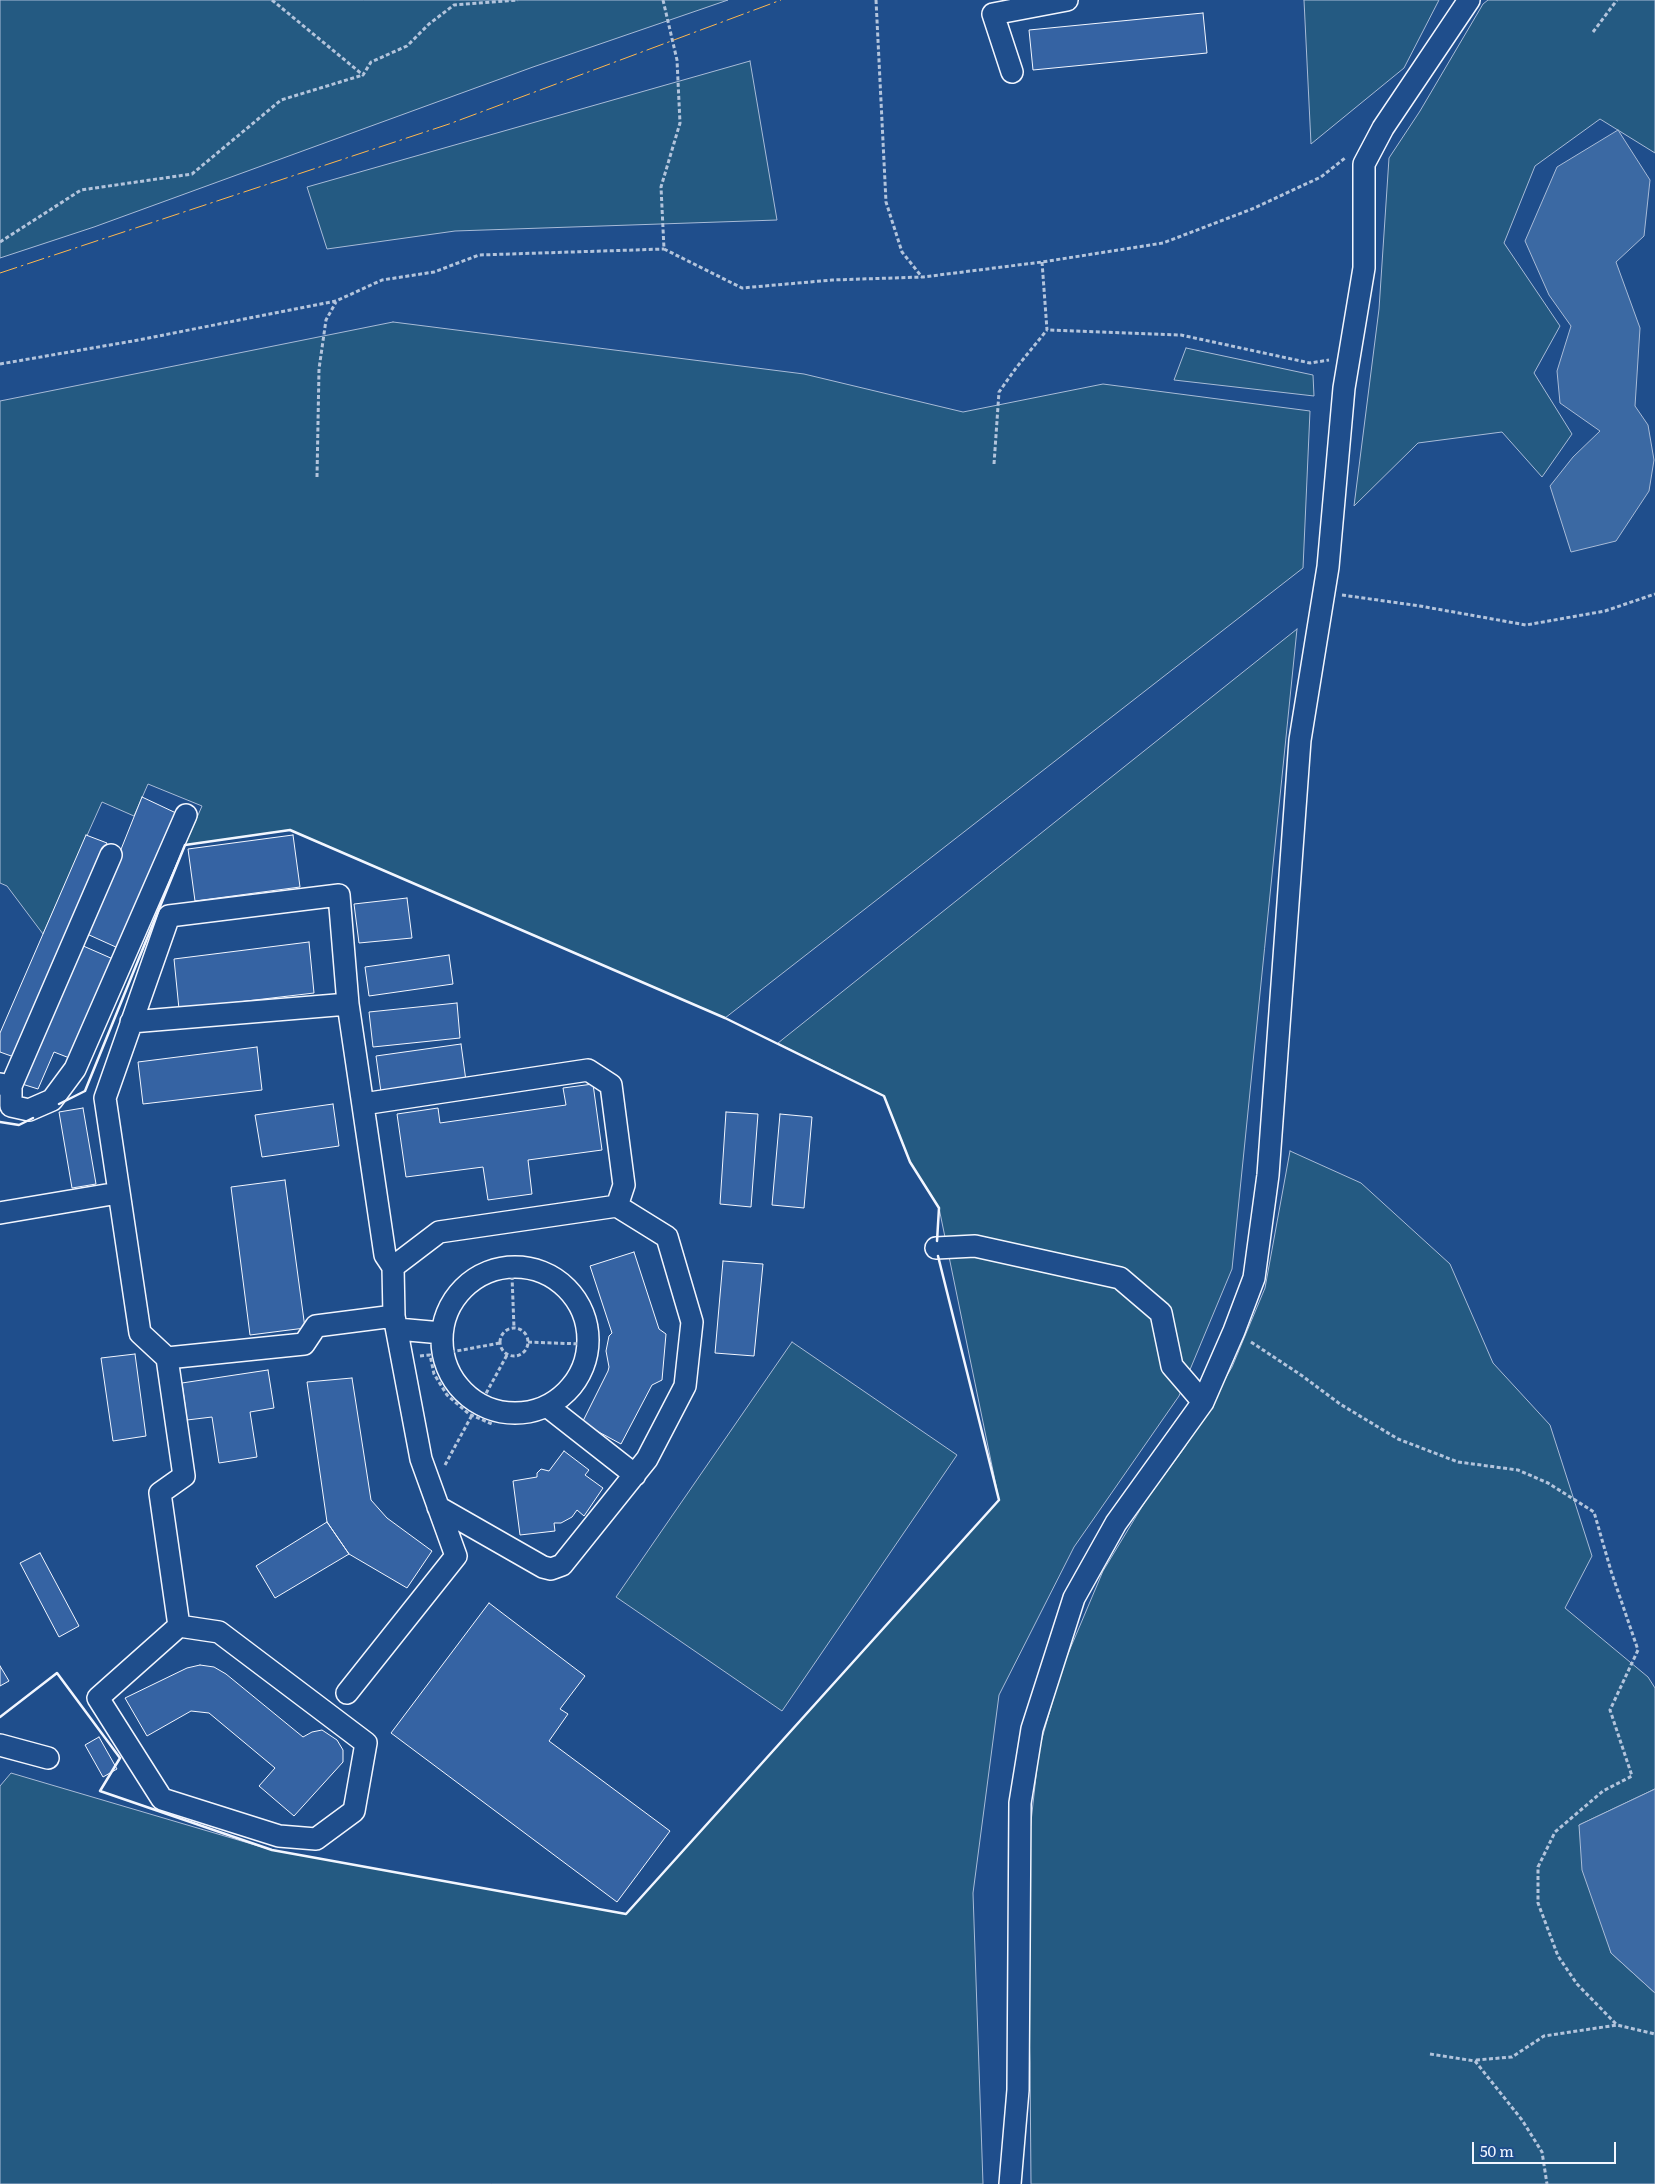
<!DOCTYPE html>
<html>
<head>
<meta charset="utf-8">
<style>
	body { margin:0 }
	#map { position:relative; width:1655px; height:2184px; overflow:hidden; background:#1f4e8c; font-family:Literata,serif }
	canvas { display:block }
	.scale { position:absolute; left:1472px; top:2142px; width:144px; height:22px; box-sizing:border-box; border:2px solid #f2f6ff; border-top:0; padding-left:6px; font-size:15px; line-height:18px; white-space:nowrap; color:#f2f6ff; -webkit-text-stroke:4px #1f4e8c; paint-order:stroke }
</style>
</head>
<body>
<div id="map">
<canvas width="1655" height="2184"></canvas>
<div class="scale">50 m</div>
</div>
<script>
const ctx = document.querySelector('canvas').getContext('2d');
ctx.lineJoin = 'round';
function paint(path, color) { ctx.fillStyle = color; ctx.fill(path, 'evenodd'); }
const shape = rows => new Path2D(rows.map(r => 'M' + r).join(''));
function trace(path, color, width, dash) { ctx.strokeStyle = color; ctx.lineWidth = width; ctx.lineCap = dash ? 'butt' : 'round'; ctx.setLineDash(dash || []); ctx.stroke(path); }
const green = shape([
	[0,0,728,0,533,67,94,227,0,258,0,0],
	[1304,0,1439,0,1404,68,1311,144,1304,0],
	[1488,0,1655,0,1655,153,1600,119,1535,166,1504,243,1560,326,1534,373,1572,434,1542,477,1502,432,1418,443,1354,506,1379,309,1389,158,1420,111,1483,4,1488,0],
	[750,61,777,220,455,231,327,249,307,187,750,61],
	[393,322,804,374,963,412,1103,384,1310,411,1303,568,725,1018,290,830,185,845,202,806,148,784,134,816,102,802,43,934,7,886,0,883,0,401,393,322],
	[1186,348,1313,375,1314,396,1174,380,1186,348],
	[1297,629,1232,1269,1179,1396,1074,1547,999,1695,973,1893,983,2184,0,2184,0,1786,11,1773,272,1850,626,1914,999,1500,939,1208,910,1162,884,1096,778,1043,1297,629],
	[1290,1151,1361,1183,1450,1264,1493,1363,1550,1425,1592,1556,1565,1608,1648,1677,1655,1688,1655,1789,1579,1825,1611,1953,1655,1993,1655,2184,1031,2184,1030,2063,1027,1969,1030,1831,1039,1749,1062,1668,1103,1571,1146,1500,1185,1447,1232,1367,1265,1288,1290,1151],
	[792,1342,957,1455,782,1711,616,1597,792,1342]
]);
const water = shape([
	[1618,130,1650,180,1644,236,1616,262,1640,328,1635,406,1648,425,1654,460,1649,491,1616,541,1571,552,1550,486,1573,457,1600,431,1560,403,1557,371,1571,326,1549,295,1525,241,1557,167,1618,130],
	[1655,1789,1655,1993,1611,1953,1582,1870,1579,1825,1655,1789]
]);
const building = shape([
	[1203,13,1207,53,1033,70,1029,30,1203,13],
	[142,797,176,813,118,948,87,934,142,797],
	[86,835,107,843,14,1057,0,1052,0,1033,86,835],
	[293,835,300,887,195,901,188,849,293,835],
	[407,898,412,938,359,943,354,904,407,898],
	[309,942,314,993,179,1009,174,959,309,942],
	[81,945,113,959,72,1059,54,1052,38,1089,22,1084,81,945],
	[449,955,453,984,369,996,365,967,449,955],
	[457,1003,460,1038,373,1047,369,1012,457,1003],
	[461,1044,466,1081,381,1092,376,1056,461,1044],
	[257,1047,262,1090,143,1104,138,1062,257,1047],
	[593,1084,602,1150,528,1160,532,1194,488,1200,483,1167,406,1177,397,1114,438,1108,440,1123,566,1105,563,1088,593,1084],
	[333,1104,339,1146,262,1157,255,1115,333,1104],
	[83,1108,96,1184,72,1188,59,1112,83,1108],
	[726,1112,758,1114,751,1207,720,1204,726,1112],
	[780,1114,812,1117,804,1208,772,1205,780,1114],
	[285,1180,305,1328,250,1335,231,1187,285,1180],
	[634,1252,659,1329,666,1334,662,1380,652,1385,621,1444,582,1423,608,1371,609,1367,606,1351,609,1336,612,1333,590,1266,634,1252],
	[723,1261,763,1264,754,1356,715,1353,723,1261],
	[135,1354,146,1436,113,1441,101,1358,135,1354],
	[268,1370,274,1408,250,1412,257,1457,219,1463,212,1417,187,1420,182,1383,268,1370],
	[352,1378,371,1500,387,1518,432,1551,407,1588,349,1554,327,1522,307,1382,352,1378],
	[564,1451,589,1470,585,1475,603,1488,584,1516,577,1510,572,1517,561,1523,554,1523,555,1531,520,1535,513,1481,537,1477,537,1473,541,1469,549,1471,564,1451],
	[327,1522,349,1554,275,1598,256,1566,327,1522],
	[40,1553,79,1626,59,1637,20,1563,40,1553],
	[489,1603,585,1676,560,1709,568,1714,549,1741,670,1831,617,1902,391,1733,489,1603],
	[200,1665,214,1667,226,1674,303,1737,312,1732,322,1730,337,1740,343,1750,343,1762,294,1816,259,1786,275,1768,209,1713,191,1711,147,1736,125,1698,187,1668,200,1665],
	[0,1666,9,1681,0,1686,0,1666],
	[99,1737,117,1769,103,1777,85,1745,99,1737]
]);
const path = shape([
	[272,0,363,75,371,62,407,46,429,24,454,5,518,0],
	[663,0,677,60,680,123,661,187,664,249,742,288,832,280,923,277,1042,262,1163,243,1252,209,1321,177,1345,158],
	[876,0,886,202,902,252,922,277],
	[1593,32,1617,0],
	[0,242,81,190,192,174,281,100,363,75],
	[1042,262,1047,330,1181,335,1310,363,1329,360],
	[0,364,133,341,336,301,382,280,434,272,479,255,664,249],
	[994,464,999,392,1016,368,1047,330],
	[317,477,319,369,326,320,336,302],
	[1342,595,1420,606,1526,625,1605,611,1655,594],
	[512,1276,514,1328],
	'500 1342a14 14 0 1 1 28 0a14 14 0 1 1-28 0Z',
	[528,1342,581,1344],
	[1251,1342,1301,1375,1340,1404,1398,1439,1458,1462,1518,1470,1548,1483,1594,1512,1611,1571,1638,1650,1610,1710,1632,1776,1603,1791,1555,1832,1538,1867,1538,1903,1558,1956,1577,1984,1617,2025],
	[451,1352,500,1343],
	[420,1356,430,1355,434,1374,447,1395,469,1414,494,1425],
	[483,1399,507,1355],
	[445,1465,472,1415],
	[1430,2054,1475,2061,1522,2120,1542,2152,1547,2184],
	[1476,2060,1512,2057,1544,2036,1617,2025,1655,2034]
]);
const minor = shape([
	[1012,72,993,14,1067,0],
	[131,1022,348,1004],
	[0,1084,11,1086,111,855],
	[11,1086,11,1106,29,1110,52,1100,75,1069,186,815],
	[363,1104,588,1070,611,1085,624,1185,617,1206],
	[0,1213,118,1193],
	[936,1248,975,1246,1120,1278,1161,1313,1172,1366,1203,1402],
	'442 1340a73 73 0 1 1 146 0a73 73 0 1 1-146 0Z',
	[393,1267,439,1232,617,1206,667,1237,692,1322,685,1386,647,1459,562,1565,551,1569,543,1567,438,1507],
	[397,1329,442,1333],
	[167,1358,304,1344,316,1326,394,1316],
	[547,1406,635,1475],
	[179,1626,98,1698,162,1799,279,1836,316,1839,354,1811,366,1743,219,1632,179,1626,160,1493,184,1476,167,1358,140,1333,105,1098,169,916,339,895,348,1004,385,1255,393,1267,394,1316,421,1459,456,1556,347,1693],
	[0,1745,48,1758],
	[1010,2184,1018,2090,1020,1803,1032,1729,1074,1598,1116,1523,1203,1402,1234,1331,1254,1278,1268,1175,1300,740,1328,567,1344,388,1364,268,1364,164,1383,128,1469,0]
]);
const wall = shape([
	[59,1104,85,1091,185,845,290,830,725,1018,884,1096,910,1162,939,1208,937,1241],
	[0,1122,19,1125,33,1118],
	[0,1717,57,1673,120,1758,100,1791,272,1850,626,1914,999,1500,938,1256]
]);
const power = shape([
	[0,273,449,124,781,0]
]);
paint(green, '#245a82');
trace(green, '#a8bbd7', 1);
paint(water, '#3b69a3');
trace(water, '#a8bbd7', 1);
paint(building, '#3563a3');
trace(building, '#f2f6ff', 1);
trace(minor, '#f2f6ff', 24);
trace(path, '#b3c4dc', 3, [4, 2.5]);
trace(minor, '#1f4e8c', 21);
trace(wall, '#f2f6ff', 2.5);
trace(power, '#ffb74d', 1, [18, 4, 2.5, 4]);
</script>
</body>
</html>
